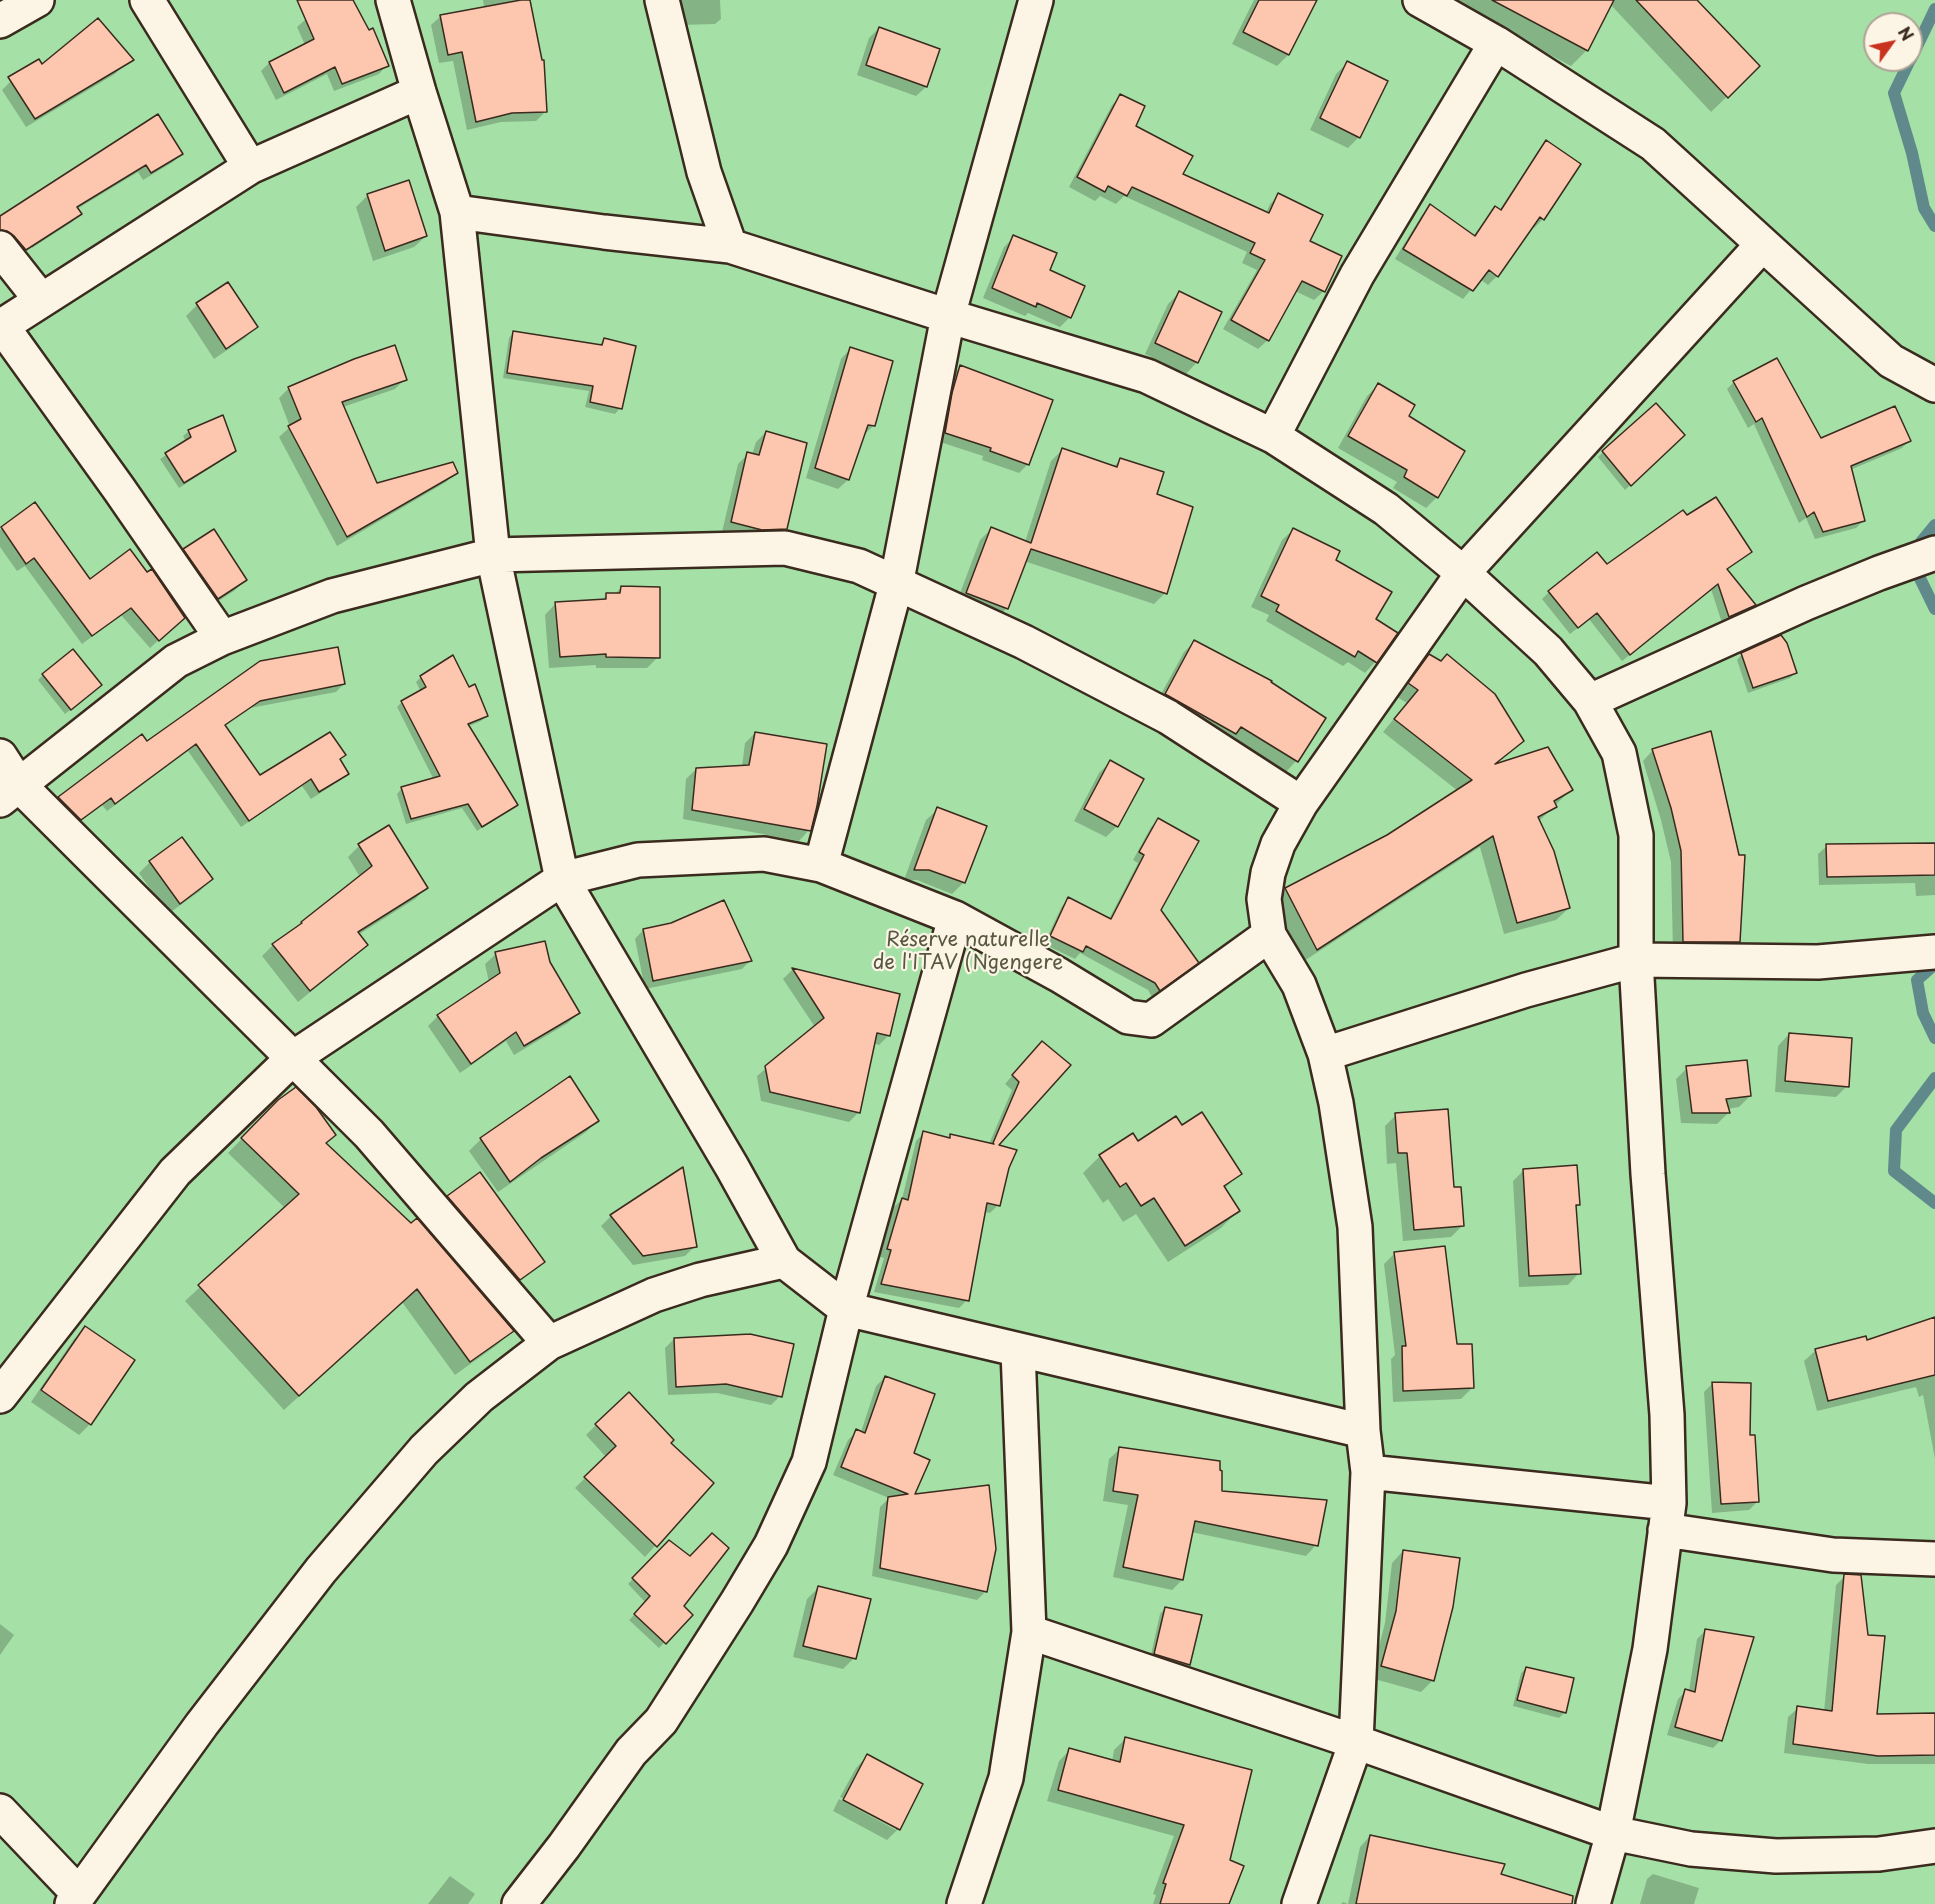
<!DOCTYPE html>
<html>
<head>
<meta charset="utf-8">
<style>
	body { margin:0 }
	#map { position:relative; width:1935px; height:1904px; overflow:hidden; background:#fcf5e5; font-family:"Playpen Sans",sans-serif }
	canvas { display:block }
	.north { position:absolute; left:1863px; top:12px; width:60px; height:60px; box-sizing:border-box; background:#fcf5e5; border:2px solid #afa495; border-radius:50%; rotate:57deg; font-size:16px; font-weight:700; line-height:24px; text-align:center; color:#3b2a1e }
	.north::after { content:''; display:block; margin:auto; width:21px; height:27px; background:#c8321e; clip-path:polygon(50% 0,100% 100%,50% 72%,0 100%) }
</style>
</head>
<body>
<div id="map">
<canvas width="1935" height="1904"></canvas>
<div class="north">N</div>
</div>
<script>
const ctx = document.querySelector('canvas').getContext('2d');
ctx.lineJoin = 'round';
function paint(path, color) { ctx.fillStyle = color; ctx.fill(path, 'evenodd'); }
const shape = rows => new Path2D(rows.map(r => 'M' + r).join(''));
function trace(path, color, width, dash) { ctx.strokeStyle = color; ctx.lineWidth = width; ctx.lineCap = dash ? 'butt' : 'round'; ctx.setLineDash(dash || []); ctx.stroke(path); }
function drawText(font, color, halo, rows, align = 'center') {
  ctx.font = font + ' "Playpen Sans",sans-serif'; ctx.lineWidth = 4.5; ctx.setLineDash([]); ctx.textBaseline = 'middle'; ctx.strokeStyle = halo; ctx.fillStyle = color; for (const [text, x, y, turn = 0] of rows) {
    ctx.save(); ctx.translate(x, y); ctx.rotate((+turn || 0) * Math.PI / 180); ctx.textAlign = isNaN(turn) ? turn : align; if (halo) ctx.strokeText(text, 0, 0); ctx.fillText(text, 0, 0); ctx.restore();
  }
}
const green = shape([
	[0,0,1935,0,1935,1904,0,1904],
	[1875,24,1911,24,1911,60,1875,60]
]);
const shadow = shape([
	[341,0,351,0,387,65,379,74,334,91,327,74,276,100,261,71,269,63,305,45,297,27,306,19],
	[483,0,527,0,546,111,536,121,501,122,467,130,453,61,439,63,431,25,441,16,484,8],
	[676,0,720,0,721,19,715,24,681,25],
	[1254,0,1315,0,1288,55,1277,66,1232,44],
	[1447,0,1695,0,1742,82,1711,112,1610,4,1587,50,1571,66],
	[879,28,926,87,916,96,857,75,869,38],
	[1347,63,1359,137,1348,148,1310,130,1336,74],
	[124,65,115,74,26,127,2,90,11,81,42,67],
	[1121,96,1134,127,1181,175,1266,213,1270,204,1279,195,1308,242,1324,291,1314,300,1295,291,1268,340,1258,349,1223,329,1257,270,1242,263,1247,252,1124,196,1116,204,1100,196,1095,201,1069,187,1112,105],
	[157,116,181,154,173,162,143,180,138,172,77,209,80,214,72,222,32,248,10,214],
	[1547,142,1543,219,1534,228,1531,226,1497,276,1488,285,1480,279,1463,299,1395,259,1422,215,1431,206,1473,236,1495,208,1499,211,1538,151],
	[368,195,426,236,414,247,373,261,356,207],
	[1014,237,1048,271,1070,317,1060,327,1028,313,1025,316,983,298,1004,247],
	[227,284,256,327,245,338,214,359,186,316,197,305],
	[1179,293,1197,362,1186,374,1145,354,1168,304],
	[514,332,599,345,604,340,620,408,615,414,585,407,589,391,503,378,509,338],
	[850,349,873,426,863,436,848,480,838,489,806,478,841,359],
	[355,360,405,379,395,389,343,407,376,485,456,472,446,482,337,546,279,437,290,427,279,398,288,389],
	[961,367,1028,464,1019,473,982,460,983,456,937,441,952,375],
	[1734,382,1820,440,1909,441,1902,448,1850,470,1863,521,1856,528,1815,539,1806,518,1799,523,1754,424,1748,428,1727,389],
	[1378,385,1407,417,1437,497,1426,508,1393,488,1397,482,1338,448,1367,396],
	[189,431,235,451,229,456,179,488,160,459,186,442,183,436],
	[766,432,785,529,775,539,752,539,722,532,738,464,748,454,752,455,756,442],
	[1683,435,1625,490,1598,457,1603,452],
	[1062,450,1113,467,1121,460,1155,495,1165,593,1154,604,1024,561,1006,609,995,620,956,604,980,540,991,529,1025,542,1051,461],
	[35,504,90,581,174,626,150,648,121,615,82,644,25,566,17,571,0,547,0,530],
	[1686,517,1750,552,1726,570,1754,605,1747,612,1722,623,1711,589,1622,661,1589,619,1570,634,1542,599,1549,592,1606,566],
	[1293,530,1334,560,1374,620,1395,634,1375,662,1365,673,1348,662,1343,666,1266,621,1269,615,1251,607,1282,540],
	[184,550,245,580,234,591,206,609,173,561],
	[621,588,658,657,647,668,596,668,596,665,549,668,545,615,556,603,601,600,607,595,614,595],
	[1194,642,1324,718,1296,761,1286,772,1231,737,1225,744,1155,705,1184,652],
	[1742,654,1795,673,1790,678,1748,693,1737,660],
	[1429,656,1522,740,1494,766,1571,790,1539,821,1569,908,1556,920,1504,934,1480,847,1304,961,1273,902,1286,889,1388,836,1458,791,1383,732,1407,703,1397,697,1417,668],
	[260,663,344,684,336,692,250,708,224,726,260,777,344,755,339,760,347,773,339,781,311,799,302,786,241,827,188,751,107,811,102,805,73,827,52,805,59,798,146,743],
	[43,675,95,690,65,714,38,680],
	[421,677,469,689,487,715,481,721,467,727,516,805,477,831,462,808,406,824,397,794,402,788,434,780,397,707,402,702,421,692,416,682],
	[755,733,809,830,799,841,683,819,686,779,696,769,742,767,745,743],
	[1653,750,1739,942,1728,952,1673,952,1671,862,1661,820,1643,761],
	[1110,762,1117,826,1106,837,1074,821,1099,773],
	[938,809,964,882,952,894,917,880,904,880,926,820],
	[1158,820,1159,910,1190,970,1152,997,1148,990,1080,953,1075,959,1044,944,1062,906,1069,899,1109,919,1138,863,1133,860,1151,827],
	[182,839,211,879,200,891,168,914,139,873,150,862],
	[1935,845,1935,895,1916,896,1915,883,1819,885,1818,854,1827,846],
	[359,846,426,888,415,899,358,935,366,945,355,956,298,1002,262,956,273,945,360,877,348,857],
	[643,930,750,961,742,969,645,989,635,939],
	[496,954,549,962,578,1013,568,1023,514,1055,506,1041,460,1073,428,1026,438,1016,489,982,485,964],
	[792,970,898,995,888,1036,879,1045,873,1043,859,1112,849,1122,761,1101,757,1076,815,1027,783,979],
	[1789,1034,1847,1086,1836,1097,1775,1092,1778,1046],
	[1035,1050,996,1146,1007,1167,998,1205,990,1213,984,1212,967,1300,959,1308,874,1292,884,1258,880,1257,894,1207,902,1199,916,1141,924,1133,948,1139,951,1135,989,1144,1012,1090,1005,1084],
	[1687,1068,1750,1096,1739,1107,1727,1109,1728,1113,1717,1124,1681,1123,1676,1079],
	[570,1078,597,1121,586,1132,498,1192,469,1151,481,1139],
	[279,1101,512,1331,497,1345,455,1375,402,1302,284,1410,185,1301,285,1208,228,1153],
	[1396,1115,1453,1189,1462,1226,1451,1237,1403,1241,1396,1163,1387,1164,1385,1126],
	[1181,1127,1240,1174,1224,1189,1238,1211,1221,1228,1168,1262,1136,1214,1123,1222,1108,1199,1103,1203,1083,1173,1100,1156],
	[1524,1170,1579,1205,1575,1208,1579,1273,1568,1285,1519,1287,1513,1181],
	[448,1197,543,1262,514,1285,443,1202],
	[611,1216,695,1246,685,1256,633,1265,601,1226],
	[1395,1253,1456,1346,1472,1388,1461,1399,1393,1402,1391,1359,1395,1355,1384,1264],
	[86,1328,90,1424,79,1435,31,1402,74,1339],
	[1935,1337,1935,1459,1923,1395,1919,1397,1916,1387,1817,1411,1804,1361,1816,1350,1866,1342],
	[674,1339,780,1396,771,1405,717,1393,668,1395,665,1348],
	[885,1377,912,1454,913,1495,986,1591,977,1600,872,1576,880,1507,889,1498,833,1475,848,1440,857,1431,861,1432,876,1386],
	[1713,1383,1749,1437,1758,1501,1749,1510,1712,1513,1704,1392],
	[596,1425,669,1443,712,1483,645,1557,575,1488,606,1457,586,1435],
	[1120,1449,1221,1493,1316,1545,1306,1556,1191,1532,1182,1580,1172,1590,1113,1577,1128,1505,1103,1501,1109,1459],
	[669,1542,682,1606,691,1615,659,1648,629,1620,646,1603,628,1584],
	[1403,1551,1452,1607,1432,1681,1421,1692,1371,1678,1385,1623,1392,1563],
	[1845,1576,1875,1715,1935,1715,1935,1764,1868,1764,1784,1753,1788,1717,1798,1708,1824,1712,1836,1585],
	[818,1588,854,1658,843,1669,793,1657,807,1599],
	[1165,1608,1189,1664,1184,1670,1150,1659,1160,1614],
	[0,1624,14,1635,0,1655],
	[1705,1631,1721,1740,1713,1748,1667,1735,1678,1699,1686,1691,1689,1691,1697,1639],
	[1526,1668,1565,1712,1559,1718,1513,1706,1521,1673],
	[1125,1739,1228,1861,1228,1904,1153,1904,1156,1895,1153,1894,1174,1836,1047,1801,1059,1761,1070,1750,1112,1762,1114,1750],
	[867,1756,898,1829,887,1840,833,1811,839,1799,896,1830,896,1826,840,1797,856,1768],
	[1370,1836,1499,1875,1545,1904,1341,1904,1343,1902,1348,1904,1360,1847],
	[1653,1874,1699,1888,1694,1904,1640,1904,1647,1879],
	[450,1876,475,1894,468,1904,428,1904]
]);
const stream = shape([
	[1911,59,1935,9],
	[1910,60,1894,93,1912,153,1924,208,1935,226],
	[1935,525,1921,542,1912,562,1935,609],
	[1935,964,1917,980,1923,1013,1935,1038],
	[1935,1078,1896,1130,1894,1171,1935,1203]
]);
const building = shape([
	[297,0,353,0,369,30,373,28,389,66,342,84,335,67,284,93,269,62,314,39,297,0],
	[521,0,530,0,542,60,544,60,547,112,512,113,476,122,462,52,448,55,440,15,521,0],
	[1259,0,1317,0,1289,55,1243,32,1259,0],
	[1492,0,1614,0,1588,51,1492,0],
	[1636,0,1697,0,1760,66,1728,98,1636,0],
	[98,18,134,60,35,119,8,77,39,59,42,64,98,18],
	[879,27,940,49,927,87,866,65,879,27],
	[1347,61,1388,81,1360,138,1320,118,1347,61],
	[1120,94,1145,106,1136,126,1193,156,1183,174,1269,213,1278,193,1323,215,1310,241,1342,256,1325,292,1302,281,1269,341,1231,320,1265,260,1250,253,1255,243,1132,187,1127,196,1108,186,1105,192,1077,177,1120,94],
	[158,114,183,154,151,173,146,165,77,207,82,214,26,250,14,236,7,231,0,230,0,216,158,114],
	[1546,140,1581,164,1544,220,1540,217,1498,277,1489,270,1473,291,1403,249,1430,204,1475,236,1495,206,1501,210,1546,140],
	[409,180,427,236,385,251,367,194,409,180],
	[1013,235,1057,253,1050,270,1085,286,1071,318,1037,303,1036,307,992,288,1013,235],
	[228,282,258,327,226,349,196,303,228,282],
	[1179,291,1222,312,1198,363,1155,343,1179,291],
	[513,331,602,345,604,338,636,346,622,409,590,402,593,386,507,373,513,331],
	[395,345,407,380,342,402,377,483,453,462,458,473,347,537,288,426,301,419,288,387,354,359,395,345],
	[850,347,893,361,875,426,868,425,849,480,815,468,850,347],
	[1777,358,1821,438,1895,406,1911,441,1851,466,1865,521,1823,532,1814,512,1807,517,1762,418,1756,422,1733,381,1777,358],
	[960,365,1053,400,1029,465,990,451,991,448,945,433,952,393,960,365],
	[1378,383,1415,405,1409,416,1465,451,1438,498,1404,477,1407,470,1348,436,1378,383],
	[1656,403,1685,435,1631,486,1602,451,1656,403],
	[223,415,236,451,184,483,165,453,191,437,188,430,223,415],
	[766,431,807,443,787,529,762,530,731,522,747,452,759,455,766,431],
	[1062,448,1117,467,1120,458,1164,472,1157,494,1193,507,1167,594,1031,549,1008,609,966,593,991,527,1031,543,1062,448],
	[1716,497,1752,552,1727,569,1756,605,1729,617,1718,584,1630,655,1597,613,1578,628,1548,591,1597,552,1607,564,1683,510,1687,515,1716,497],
	[35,502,90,579,130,549,147,572,152,569,185,618,159,641,131,608,92,636,34,558,26,564,1,527,35,502],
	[1293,528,1340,551,1336,560,1392,592,1376,619,1398,633,1377,663,1358,651,1355,657,1276,611,1279,605,1261,596,1293,528],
	[214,529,247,580,218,599,183,549,214,529],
	[621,586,660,587,660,658,606,657,606,654,560,657,555,602,606,599,606,593,620,593,621,586],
	[1781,635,1787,643,1797,673,1753,688,1741,653,1781,635],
	[1194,640,1272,681,1271,682,1326,718,1298,762,1241,727,1236,734,1165,694,1194,640],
	[338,647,345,684,260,701,225,725,260,775,330,732,346,755,340,759,349,774,319,792,311,779,249,821,196,744,115,804,111,798,81,820,58,797,142,734,147,741,260,661,338,647],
	[73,649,102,685,71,710,42,674,73,649],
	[1429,654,1441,661,1447,654,1495,694,1524,741,1495,764,1548,747,1573,790,1554,801,1557,807,1538,817,1554,851,1570,908,1517,923,1493,836,1317,950,1285,888,1387,835,1472,780,1394,719,1418,690,1408,683,1429,654],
	[453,655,469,687,475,684,488,716,468,724,518,805,482,827,468,804,411,819,401,787,440,776,401,701,426,687,420,676,453,655],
	[1711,731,1739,855,1745,855,1740,942,1683,942,1681,851,1671,808,1652,749,1711,731],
	[755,732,827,744,817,806,811,831,692,810,696,768,749,765,755,732],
	[1110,760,1144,779,1118,827,1084,809,1110,760],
	[937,807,987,826,965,883,929,870,914,870,937,807],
	[1158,818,1199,841,1161,910,1199,963,1160,991,1155,983,1086,946,1083,952,1050,936,1068,897,1111,919,1144,855,1139,852,1158,818],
	[389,825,428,888,358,932,368,945,310,991,272,944,302,923,301,922,372,866,358,844,389,825],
	[182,837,213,879,180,904,149,861,182,837],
	[1935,843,1935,875,1827,877,1826,844,1935,843],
	[724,900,752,961,653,981,643,929,671,923,724,900],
	[545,941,550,962,580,1013,524,1046,516,1032,471,1064,437,1015,500,973,495,952,545,941],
	[792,968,900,994,890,1036,877,1033,860,1113,770,1092,765,1066,824,1018,792,968],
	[1789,1033,1852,1038,1849,1087,1785,1081,1789,1033],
	[1042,1041,1071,1065,999,1145,1017,1150,1009,1168,1000,1206,987,1203,969,1301,881,1284,891,1250,887,1249,902,1198,908,1200,923,1131,950,1138,950,1134,994,1144,993,1143,1019,1082,1012,1075,1042,1041],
	[1747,1060,1751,1096,1726,1099,1730,1113,1692,1113,1686,1066,1747,1060],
	[570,1076,599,1121,541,1158,510,1182,480,1138,570,1076],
	[296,1087,316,1107,336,1135,326,1143,411,1223,417,1218,514,1331,470,1362,417,1289,299,1396,198,1285,299,1194,241,1138,278,1100,296,1087],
	[1448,1109,1454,1187,1461,1187,1464,1226,1414,1230,1407,1153,1398,1153,1395,1113,1448,1109],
	[1202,1112,1242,1174,1224,1186,1240,1211,1185,1246,1154,1198,1141,1206,1126,1183,1120,1187,1099,1155,1133,1133,1138,1141,1176,1116,1182,1125,1202,1112],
	[1577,1165,1580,1205,1576,1205,1581,1274,1529,1276,1523,1169,1577,1165],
	[683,1167,697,1247,643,1256,610,1215,683,1167],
	[480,1172,545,1262,520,1280,447,1196,480,1172],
	[1445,1246,1457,1344,1472,1344,1474,1388,1403,1391,1402,1346,1406,1346,1394,1252,1445,1246],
	[1935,1317,1935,1375,1828,1401,1815,1349,1866,1336,1867,1340,1935,1317],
	[85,1326,135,1360,91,1425,41,1390,85,1326],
	[750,1334,794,1344,782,1397,726,1384,676,1387,674,1338,750,1334],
	[885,1376,935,1394,914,1453,930,1460,915,1494,989,1485,996,1549,987,1592,880,1568,888,1497,908,1494,841,1467,856,1429,865,1433,885,1376],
	[1712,1382,1751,1383,1750,1435,1755,1435,1759,1502,1721,1504,1712,1382],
	[629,1392,674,1440,671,1443,714,1483,657,1547,584,1477,616,1446,595,1424,629,1392],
	[1119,1447,1220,1461,1220,1470,1222,1471,1222,1491,1327,1500,1318,1546,1195,1521,1183,1580,1123,1567,1138,1495,1113,1491,1119,1447],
	[712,1533,729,1548,684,1606,693,1615,666,1644,634,1614,650,1596,632,1578,669,1540,690,1556,712,1533],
	[1403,1550,1460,1558,1453,1607,1434,1681,1381,1666,1396,1611,1403,1550],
	[1844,1574,1861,1575,1868,1635,1885,1636,1877,1714,1935,1713,1935,1755,1878,1756,1793,1744,1797,1706,1832,1711,1844,1574],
	[818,1586,871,1599,856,1659,803,1646,818,1586],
	[1165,1607,1202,1615,1190,1665,1154,1654,1165,1607],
	[1705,1629,1754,1637,1722,1741,1675,1727,1685,1689,1695,1692,1705,1629],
	[1526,1667,1574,1678,1566,1713,1517,1700,1526,1667],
	[1125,1737,1252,1770,1230,1860,1244,1866,1229,1904,1160,1904,1166,1884,1163,1883,1184,1825,1058,1790,1069,1748,1120,1762,1125,1737],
	[867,1754,923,1784,900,1830,843,1800,867,1754],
	[1370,1835,1505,1864,1501,1874,1573,1896,1572,1904,1356,1904,1370,1835]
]);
const minor = shape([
	[147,0,250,167],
	[393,0,419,92,457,212,493,555,562,879,732,1167,784,1261,846,1309,1363,1431],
	[662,0,704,172,730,246],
	[1420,0,1496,43,1653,144,1891,361,1935,385],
	[0,21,37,0],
	[457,212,604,232,730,246,948,316,1147,376,1273,436,1386,509,1463,573,1548,651,1590,701,1619,753,1636,835,1636,960,1648,1174,1667,1415,1669,1503,1650,1649,1613,1833,1593,1904],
	[0,248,41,300],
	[2,326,119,489,222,638],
	[0,327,250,167,419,92],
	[1273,436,1357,275,1496,43],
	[1590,701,1806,603,1879,573,1935,553],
	[0,756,18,784,369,1134,549,1343],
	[0,800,176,661,222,638,332,596,493,555,785,548,859,566,1024,642,1168,717,1301,803],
	[821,865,896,585,948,316,1036,0],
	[1325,1054,1526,990,1636,960,1818,962,1935,952],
	[0,1396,175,1172,293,1058,562,879,638,860,764,854,821,865,955,918,1059,975,1128,1017,1151,1020,1269,935],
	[1368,1472,1669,1503],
	[1665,1530,1833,1555,1935,1559],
	[1029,1632,1356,1742,1613,1833,1691,1849,1776,1856,1879,1854,1935,1846],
	[0,1811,79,1894],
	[72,1904,202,1724,321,1570,424,1450,479,1397,549,1343,654,1295,700,1280,784,1261],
	[519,1904,564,1846,631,1752,661,1721,737,1602,771,1545,809,1462,846,1309,955,918],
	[964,1904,1006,1778,1029,1632,1018,1351],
	[1299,1904,1356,1742,1368,1472,1363,1431,1355,1227,1336,1103,1325,1054,1299,985,1269,935,1264,899,1268,873,1278,844,1301,803,1463,573,1762,245]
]);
const parkNames = [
	["Réserve naturelle",968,940],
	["de l'ITAV (Ngengere",968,963]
];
paint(green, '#a5e1a7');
paint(shadow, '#0003');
trace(stream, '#60898b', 12);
paint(building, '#fdc7af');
trace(building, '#3b2a1e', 1.5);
trace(minor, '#3b2a1e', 38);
trace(minor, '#fcf5e5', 33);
drawText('20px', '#565840', '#fcf5e5', parkNames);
</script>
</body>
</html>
